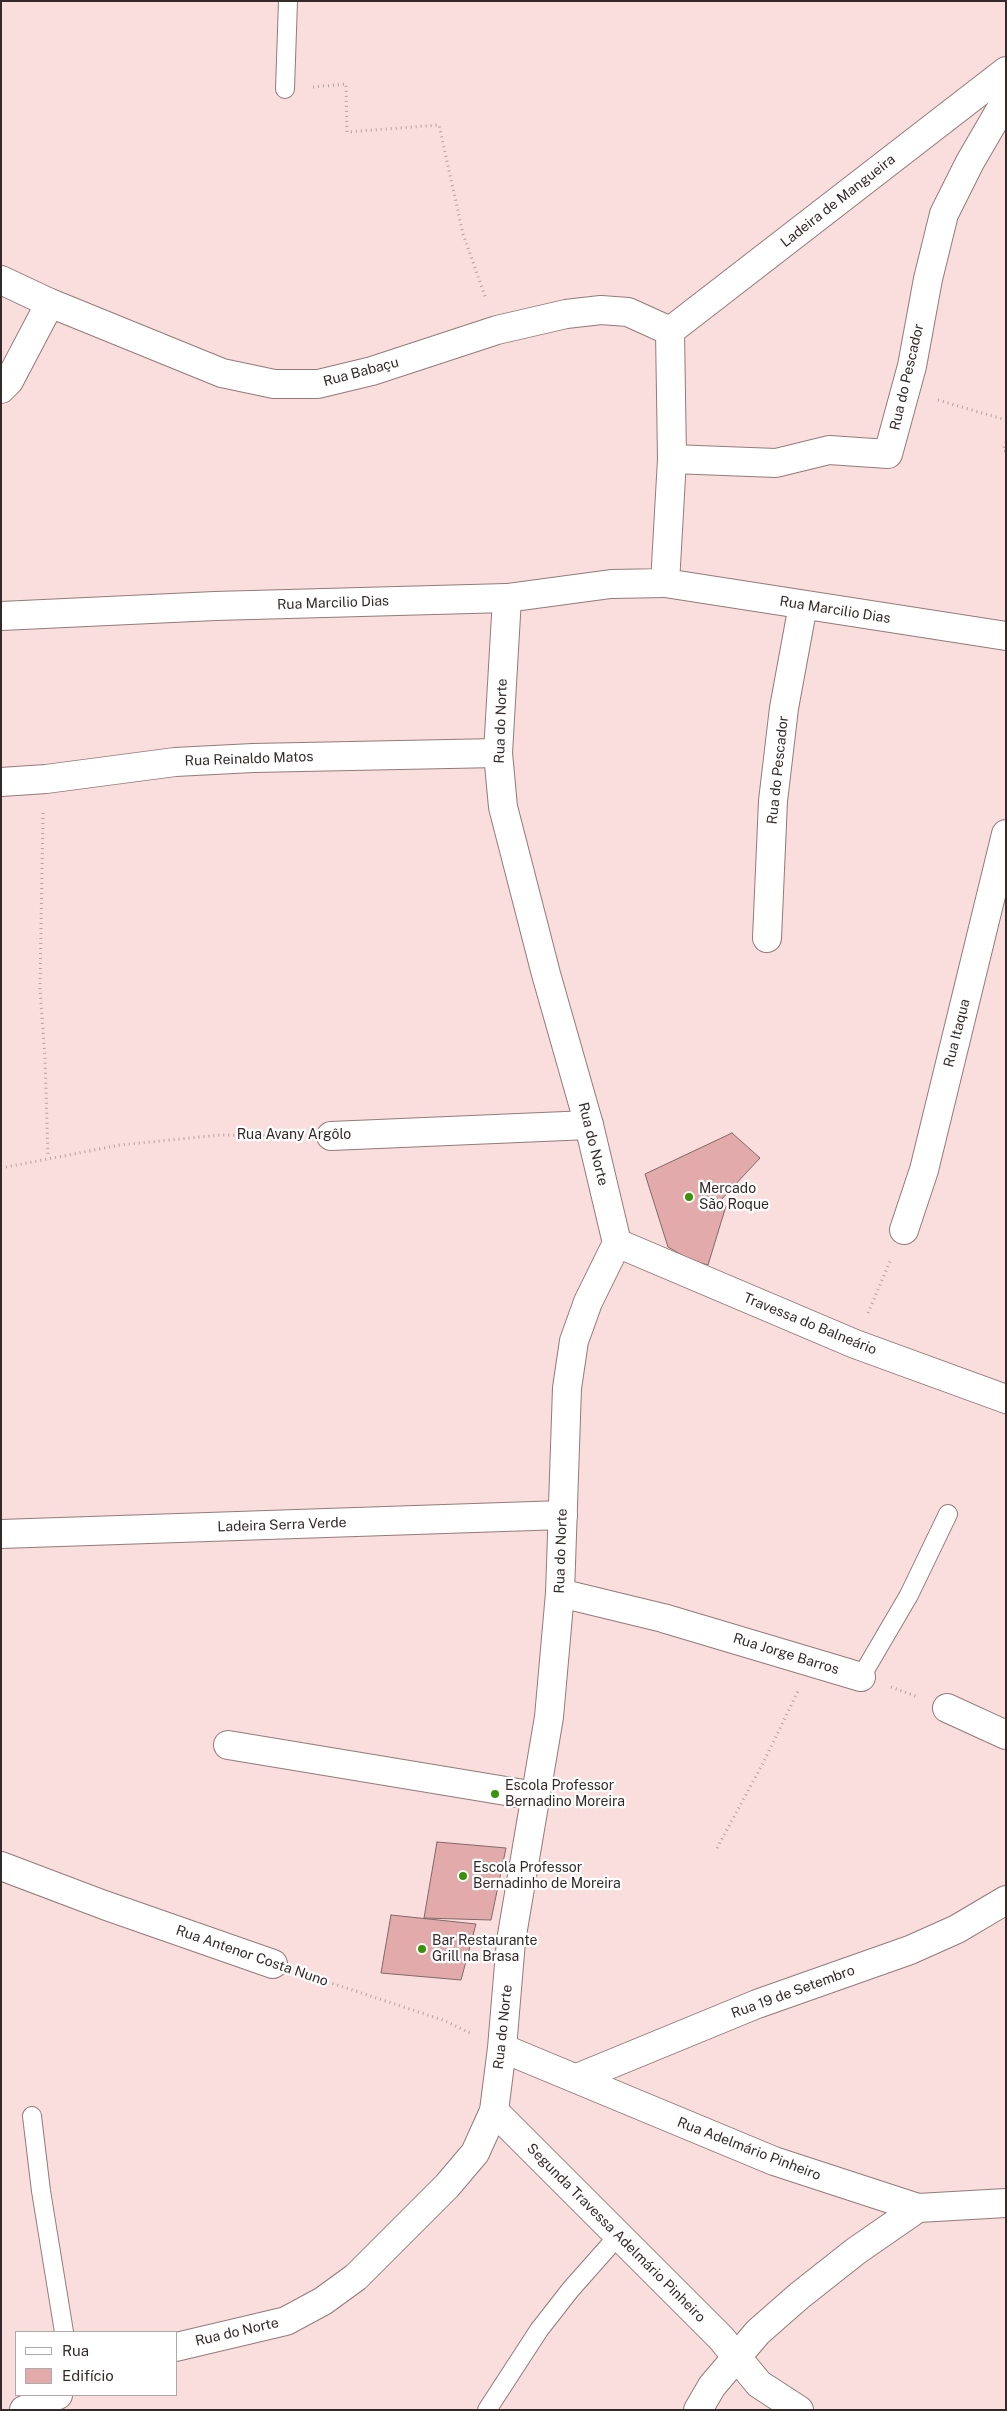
<!DOCTYPE html>
<html>
<head>
<meta charset="utf-8">
<style>
	body { margin:0 }
	#map { position:relative; width:1007px; height:2411px; overflow:hidden; background:#fadddd; font-family:"Public Sans",sans-serif }
	canvas { display:block }
	.frame { position:absolute; inset:0; border:2px solid #352a2a; pointer-events:none }
	.legend { position:absolute; left:15px; top:2331px; width:162px; height:65px; box-sizing:border-box; background:#fff; border:1px solid #aeaaaa; margin:0; padding:6px 9px; list-style:none; font-size:15px; color:#352a2a }
	.legend li { display:flex; align-items:center; gap:10px; height:25px }
	.legend b { width:25px; border:1px solid #aeaaaa }
</style>
</head>
<body>
<div id="map">
<canvas width="1007" height="2411"></canvas>
<div class="frame"></div>
<ul class="legend">
<li><b style="height:6px;background:#fff"></b>Rua</li>
<li><b style="height:14px;background:#e3aaab"></b>Edifício</li>
</ul>
</div>
<script>
const ctx = document.querySelector('canvas').getContext('2d');
ctx.lineJoin = 'round';
function paint(path, color) { ctx.fillStyle = color; ctx.fill(path, 'evenodd'); }
const shape = rows => new Path2D(rows.map(r => 'M' + r).join(''));
function trace(path, color, width, dash) { ctx.strokeStyle = color; ctx.lineWidth = width; ctx.lineCap = dash ? 'butt' : 'round'; ctx.setLineDash(dash || []); ctx.stroke(path); }
function drawText(font, color, halo, rows, align = 'center') {
  ctx.font = font + ' "Public Sans",sans-serif'; ctx.lineWidth = 4.5; ctx.setLineDash([]); ctx.textBaseline = 'middle'; ctx.strokeStyle = halo; ctx.fillStyle = color; for (const [text, x, y, turn = 0] of rows) {
    ctx.save(); ctx.translate(x, y); ctx.rotate((+turn || 0) * Math.PI / 180); ctx.textAlign = isNaN(turn) ? turn : align; if (halo) ctx.strokeText(text, 0, 0); ctx.fillText(text, 0, 0); ctx.restore();
  }
}
const building = shape([
	[732,1133,760,1158,719,1202,726,1206,708,1265,690,1260,668,1247,645,1174,732,1133],
	[437,1842,506,1848,491,1920,424,1918,437,1842],
	[391,1915,476,1924,461,1980,381,1973,391,1915]
]);
const path = shape([
	[313,87,346,84,347,132,439,125,463,234,486,299],
	[938,400,1006,420],
	[1006,442,1003,450,1006,451],
	[43,813,40,989,45,1058,48,1157],
	[1,1168,120,1145,220,1135,300,1136],
	[868,1313,891,1259],
	[891,1687,918,1697],
	[717,1848,762,1765,798,1691],
	[304,1974,443,2020,470,2033]
]);
const lane = shape([
	[285,89,288,1],
	[861,1677,909,1595,948,1514],
	[32,2116,41,2191,64,2332],
	[487,2410,539,2330,571,2289,618,2236]
]);
const street = shape([
	[1,280,50,303],
	[672,459,776,463,829,450,888,454,912,366,928,279,944,214,970,162,1006,100],
	[665,583,1006,636],
	[1,616,215,606,507,598],
	[1,782,46,779,175,762,253,758,498,753],
	[767,938,773,801,784,708,803,605],
	[331,1136,589,1125],
	[904,1230,924,1170,1006,834],
	[1,1534,563,1515],
	[560,1593,663,1618,861,1677],
	[947,1708,1006,1735],
	[228,1745,536,1796],
	[1,1866,104,1905,273,1964],
	[577,2078,757,2004,910,1950,957,1929,1006,1900],
	[494,2111,721,2338,759,2384,799,2410],
	[698,2410,712,2386,758,2332,799,2296,856,2251,918,2208]
]);
const secondary = shape([
	[670,331,1006,71],
	[1,389,9,381,50,303,222,373,274,384,318,384,372,371,497,330,566,314,601,310,628,312,670,331],
	[617,1243,855,1344,1006,1399],
	[502,2048,774,2161,918,2208,1006,2203],
	[176,2347,286,2321,323,2301,356,2277,447,2186,475,2153,494,2111,502,2048,511,1941,549,1717,560,1593,567,1388,574,1341,588,1302,617,1243,589,1125,546,974,503,807,498,753,507,598,611,584,665,583,672,459,670,331],
	[24,2410,58,2395]
]);
const markers = [
	[689,1197,5,"#37930c"],
	[495,1794,5,"#37930c"],
	[463,1876,5,"#37930c"],
	[422,1949,5,"#37930c"]
];
const streetNames = [
	["Ladeira de Mangueira",838,201,-38],
	["Rua Babaçu",361,372,-15],
	["Rua do Pescador",907,377,-77],
	["Rua Marcilio Dias",333,603,-2],
	["Rua Marcilio Dias",835,610,9],
	["Rua do Norte",501,721,-88],
	["Rua Reinaldo Matos",249,759,-2],
	["Rua do Pescador",778,770,-84],
	["Rua Itaqua",957,1033,-76],
	["Rua Avany Argôlo",294,1135],
	["Rua do Norte",593,1144,76],
	["Travessa do Balneário",810,1324,22],
	["Ladeira Serra Verde",282,1525,-2],
	["Rua do Norte",561,1551,-88],
	["Rua Jorge Barros",786,1654,17],
	["Rua Antenor Costa Nuno",252,1956,19],
	["Rua 19 de Setembro",793,1992,-20],
	["Rua do Norte",503,2027,-84],
	["Rua Adelmário Pinheiro",749,2149,21],
	["Segunda Travessa Adelmário Pinheiro",616,2233,45],
	["Rua do Norte",237,2332,-13]
];
const poiNames = [
	["Mercado",699,1189],
	["São Roque",699,1205],
	["Escola Professor",505,1786],
	["Bernadino Moreira",505,1802],
	["Escola Professor",473,1868],
	["Bernadinho de Moreira",473,1884],
	["Bar Restaurante",432,1941],
	["Grill na Brasa",432,1957]
];
paint(building, '#e3aaab');
trace(building, '#816868', 1);
trace(lane, '#947a7a', 20);
trace(street, '#947a7a', 30);
trace(secondary, '#947a7a', 30);
trace(path, '#b7a1a1', 3, [1, 4]);
trace(lane, '#fff', 18);
trace(street, '#fff', 28);
trace(secondary, '#fff', 28);
for (const [x, y, r, color] of markers) { const dot = new Path2D(); dot.arc(x, y, r, 0, 2 * Math.PI); ctx.fillStyle = color; ctx.fill(dot); trace(dot, '#fff', 2); }
drawText('14px', '#352a2a', '#fff', streetNames);
drawText('14px', '#352a2a', '#fff', poiNames, 'left');
</script>
</body>
</html>
